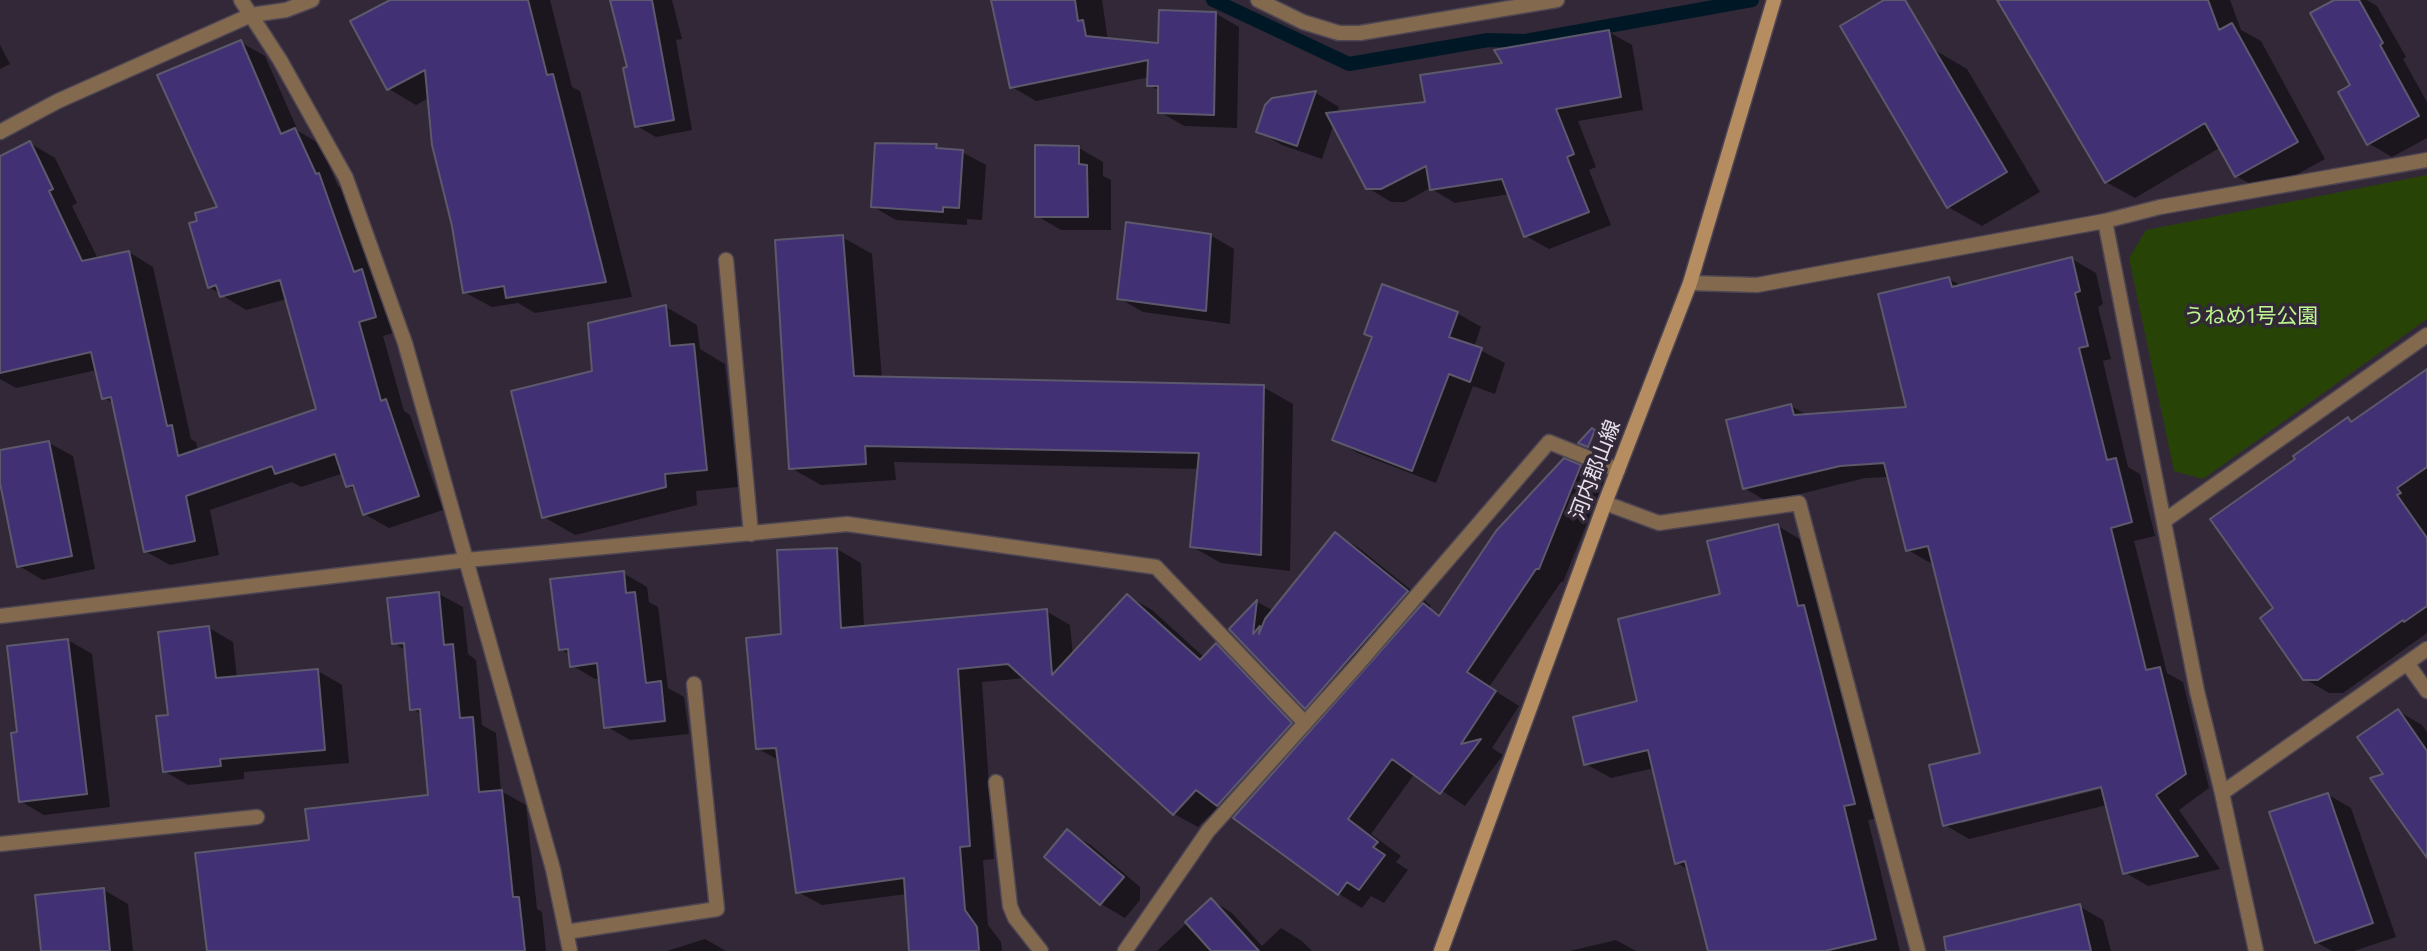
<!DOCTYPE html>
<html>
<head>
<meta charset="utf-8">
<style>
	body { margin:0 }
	canvas { display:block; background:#322837 }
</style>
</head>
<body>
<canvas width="2427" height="951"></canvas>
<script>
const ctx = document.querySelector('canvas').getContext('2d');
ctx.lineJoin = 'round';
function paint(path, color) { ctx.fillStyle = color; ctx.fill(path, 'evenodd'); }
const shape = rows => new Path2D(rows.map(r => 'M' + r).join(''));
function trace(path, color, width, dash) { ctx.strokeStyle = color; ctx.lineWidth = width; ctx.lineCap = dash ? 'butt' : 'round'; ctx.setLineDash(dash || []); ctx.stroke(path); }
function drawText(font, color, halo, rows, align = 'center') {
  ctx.font = font + ' Commissioner,"Noto Sans JP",sans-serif'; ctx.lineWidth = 7; ctx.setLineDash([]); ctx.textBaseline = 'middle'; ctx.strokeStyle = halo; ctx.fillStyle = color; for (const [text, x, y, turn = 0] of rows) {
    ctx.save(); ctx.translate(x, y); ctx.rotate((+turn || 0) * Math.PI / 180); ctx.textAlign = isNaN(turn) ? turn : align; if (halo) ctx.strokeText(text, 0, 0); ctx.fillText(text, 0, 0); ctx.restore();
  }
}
const green = shape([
	[2427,175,2427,319,2203,479,2174,471,2129,258,2146,230]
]);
const shadow = shape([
	[394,0,550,0,572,87,580,91,632,297,535,313,518,303,492,307,464,292,429,98,416,105,389,89],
	[612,0,672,0,682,39,676,40,692,130,656,137,637,126,629,68],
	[991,0,1102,0,1108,40,1159,45,1215,13,1239,27,1237,128,1184,126,1160,112,1160,91,1149,85,1149,77,1036,101,1012,87],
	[2016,0,2230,0,2241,30,2261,41,2325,159,2265,192,2236,176,2221,147,2135,198,2106,182],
	[2338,0,2367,0,2377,6,2406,57,2403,59,2427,102,2427,138,2392,157,2368,143,2353,86],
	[1609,32,1632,45,1643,110,1578,121,1596,167,1589,170,1611,225,1549,249,1526,236,1509,194,1455,203,1430,188,1405,202,1391,202,1368,188,1334,123,1322,159,1282,145,1258,131,1273,100,1316,93,1339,107,1337,114,1427,103,1505,64],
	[240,42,265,56,298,131,320,144,338,186,344,189,400,331,383,336,404,411,410,415,443,510,389,528,364,514,356,491,348,486,344,473,301,487,292,482,210,510,219,555,170,565,145,551,114,404,103,397,97,370,16,388,0,379,0,158,30,143,55,158,77,203,72,206,98,259,129,252,153,267,191,439,196,442,198,451,319,410,287,299,246,310,209,287],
	[0,45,10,64,0,69],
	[1933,49,1967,69,2040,192,1982,226,1948,207],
	[936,146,944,151,962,152,986,165,982,220,967,219,967,225,896,220,872,206],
	[1079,148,1103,162,1103,176,1111,180,1111,230,1061,230,1037,216],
	[1210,235,1234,249,1230,324,1143,312,1119,298],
	[842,237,872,254,882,379,1263,387,1293,404,1290,571,1221,563,1191,546,1199,469,894,462,896,480,821,485,791,468],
	[2072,259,2096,273,2103,304,2098,307,2111,359,2103,361,2128,467,2140,474,2155,536,2134,541,2167,673,2183,682,2209,788,2179,810,2220,869,2148,886,2124,872,2107,805,1969,839,1945,825,1982,754,1934,563,1932,564,1908,550,1889,477,1865,478,1768,502,1744,488,1791,406,1807,415,1909,409,1949,279,1962,286],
	[2109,783,2110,787,1962,823,1962,820],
	[666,307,697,325,700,349,725,364,738,487,696,491,697,505,575,535,544,517,594,373],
	[1457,313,1481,327,1474,347,1505,363,1495,394,1473,386,1436,483,1358,453,1335,440,1373,337],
	[2427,371,2427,633,2343,693,2329,693,2305,679,2276,608,2298,459,2348,419,2354,423],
	[49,443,73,456,95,569,43,580,19,566,0,474,0,452],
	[1580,467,1604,481,1563,582,1561,582,1489,687,1519,706,1492,748,1503,755,1465,806,1415,773,1371,834,1401,856,1396,862,1408,870,1384,903,1371,896,1362,908,1339,894,1276,771,1258,761,1222,803,1198,827,1174,814,1026,678,982,682,994,859,983,860,988,925,1001,942,1002,951,911,951,907,894,822,905,798,892,780,761,757,748,783,636,837,549,861,563,864,628,1046,611,1070,625,1073,656,1128,596,1152,610,1205,658,1216,646,1240,659,1310,733,1324,718,1306,707,1231,629,1257,602,1274,611,1336,535,1359,548,1431,606,1429,608,1441,615],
	[1778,526,1803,541,1821,617,1829,621,1879,818,1868,820,1900,951,1709,951,1689,870,1677,863,1654,768,1611,778,1586,764,1640,702],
	[623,573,647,587,649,602,658,607,668,688,684,697,689,734,630,740,606,726,600,679,595,679,571,665,570,655,560,649],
	[439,594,463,607,468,654,476,660,482,725,496,733,501,791,526,805,537,909,542,912,546,951,209,951,311,842,430,797,423,715,412,709,406,650,393,643],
	[209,628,233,642,237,678,318,671,342,685,349,763,244,772,244,779,188,785,164,771,170,716],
	[68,640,92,654,110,807,44,815,20,801,19,734],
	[2398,711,2422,725,2427,732,2427,855,2386,775],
	[2327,794,2351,808,2396,937,2354,951,2332,951,2316,942],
	[1067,832,1091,845,1140,887,1140,900,1125,918,1101,904,1046,857],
	[104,890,128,904,133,951,43,951],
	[1211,900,1232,913,1262,946,1281,928,1302,941,1312,951,1157,951],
	[2079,906,2103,920,2111,951,1988,951],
	[705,939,726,951,667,951],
	[1616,940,1636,951,1570,951]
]);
const stream = shape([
	[1213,0,1349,64,1488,40,1525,41,1752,0]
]);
const building = shape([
	[390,0,528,0,547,75,553,74,606,282,506,298,504,286,463,293,452,226,432,145,425,70,387,90,350,21,390,0],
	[610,0,652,0,674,120,635,127,623,68,627,67,610,0],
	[991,0,1075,0,1078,21,1083,20,1086,36,1158,43,1159,10,1216,12,1214,115,1158,113,1158,86,1147,86,1148,60,1010,88,991,0],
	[1884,0,1905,0,2007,172,1947,208,1840,26,1884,0],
	[1997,0,2208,0,2219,30,2232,23,2298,142,2235,177,2205,123,2105,183,1997,0],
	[2334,0,2359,0,2383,43,2380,45,2419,116,2367,145,2338,92,2350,85,2310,13,2334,0],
	[1609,30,1621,97,1556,109,1574,154,1567,157,1589,212,1524,237,1502,179,1430,190,1426,166,1381,189,1366,189,1326,113,1425,102,1420,75,1502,63,1494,50,1609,30],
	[241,40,281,134,295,128,316,174,319,173,354,272,362,269,376,317,359,322,381,401,386,399,419,496,363,515,353,485,346,487,335,454,275,474,272,466,186,496,195,541,144,552,111,397,102,399,91,352,0,373,0,156,30,141,53,189,49,191,82,261,129,251,167,426,172,425,178,456,316,409,280,280,220,297,216,285,208,288,189,223,197,221,195,213,217,207,157,75,241,40],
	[1316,91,1297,146,1256,132,1265,105,1272,98,1316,91],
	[875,143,937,144,936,148,963,150,959,208,943,207,943,212,871,207,875,143],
	[1035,145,1079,146,1079,164,1087,165,1088,217,1035,217,1035,145],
	[1126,222,1211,234,1206,311,1117,299,1126,222],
	[843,235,854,376,1264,385,1261,555,1190,547,1199,453,865,446,866,464,789,469,775,240,843,235],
	[2072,257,2080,291,2075,293,2088,346,2079,348,2107,460,2116,458,2132,522,2111,528,2146,670,2160,667,2186,774,2156,795,2198,856,2123,874,2101,787,1943,826,1929,765,1980,753,1928,546,1906,551,1884,463,1840,466,1743,489,1726,420,1791,404,1794,415,1906,407,1878,294,1949,277,1952,287,2072,257],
	[1382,284,1458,312,1449,337,1482,348,1470,382,1449,374,1412,471,1332,440,1372,337,1364,334,1382,284],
	[666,305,670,346,694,344,707,470,665,474,666,487,542,518,511,391,592,371,588,323,666,305],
	[2427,369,2427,467,2397,488,2401,493,2397,495,2427,538,2427,606,2404,622,2403,620,2318,680,2303,680,2260,618,2273,608,2210,519,2295,459,2293,456,2348,417,2351,422,2427,369],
	[1592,428,1595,430,1588,447,1578,443,1592,428],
	[49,441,72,556,17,567,0,483,0,450,49,441],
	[1564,458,1581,465,1539,569,1536,569,1467,672,1496,691,1461,744,1481,739,1440,794,1392,759,1348,819,1378,842,1373,847,1385,855,1359,890,1347,882,1338,895,1233,818,1423,603,1439,616,1496,531,1564,458],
	[1778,524,1798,606,1804,605,1855,804,1844,806,1876,939,1825,951,1708,951,1685,861,1675,864,1648,750,1584,765,1573,717,1637,701,1618,619,1720,594,1707,541,1778,524],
	[1335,532,1408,591,1305,709,1229,629,1257,600,1253,634,1260,626,1259,634,1265,619,1335,532],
	[837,548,841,628,1047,609,1052,675,1127,594,1200,660,1216,643,1292,723,1217,806,1196,790,1173,815,1008,664,958,669,970,846,960,847,965,910,977,927,979,951,909,951,904,878,796,893,776,748,756,749,746,638,781,634,777,550,837,548],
	[624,571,626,593,635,592,646,683,661,681,665,721,604,728,597,663,570,667,568,649,559,650,550,579,624,571],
	[439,592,444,645,453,644,460,718,473,717,479,792,502,790,513,897,519,897,525,951,207,951,195,853,309,840,305,809,428,795,420,709,410,710,404,643,392,644,387,598,439,592],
	[209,626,216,678,318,669,325,750,220,759,221,766,163,772,156,716,168,715,158,632,209,626],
	[68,639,87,794,19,802,11,733,17,732,7,646,68,639],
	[2398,709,2427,751,2427,858,2370,778,2383,774,2357,737,2398,709],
	[2328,793,2373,923,2315,943,2269,812,2328,793],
	[1067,829,1124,877,1100,905,1044,857,1067,829],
	[104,888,110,951,41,951,35,895,104,888],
	[1211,898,1259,951,1211,951,1185,922,1211,898],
	[2080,904,2091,951,1946,951,1944,937,2080,904]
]);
const minor = shape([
	[241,0,280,60,346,178,405,343,553,869,570,951],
	[1258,0,1303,22,1339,33,1360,33,1557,0],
	[0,132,58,101,251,15,286,10,312,0],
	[2105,221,2197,691,2222,793,2256,951],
	[726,260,751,534],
	[1690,283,1757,285,2105,221,2160,207,2427,160],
	[1605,503,1659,523,1799,503,1918,951],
	[2164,521,2427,335],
	[0,616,467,560,847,524,1156,567,1305,723],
	[2407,663,2427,691],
	[996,782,1010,906,1015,918,1041,951],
	[2222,793,2427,649],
	[0,844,257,817],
	[566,932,717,909,694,684],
	[1125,951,1208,831,1358,664,1549,442,1618,470]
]);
const secondary = shape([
	[1441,951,1605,503,1690,283,1774,0]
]);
const parkNames = [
	["うねめ1号公園",2251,316]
];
const streetNames = [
	["河内郡山線",1595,470,-69]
];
paint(green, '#274406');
paint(shadow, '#0007');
trace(stream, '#001826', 14);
paint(building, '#423075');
trace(building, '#5c596d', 2);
trace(minor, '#4f4654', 17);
trace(secondary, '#4f4654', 17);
trace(minor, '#836a4f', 14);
trace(secondary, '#b58d60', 14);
drawText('21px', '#bdf58f', '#322837', parkNames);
drawText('21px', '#e8e1ec', '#322837', streetNames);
</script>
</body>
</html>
